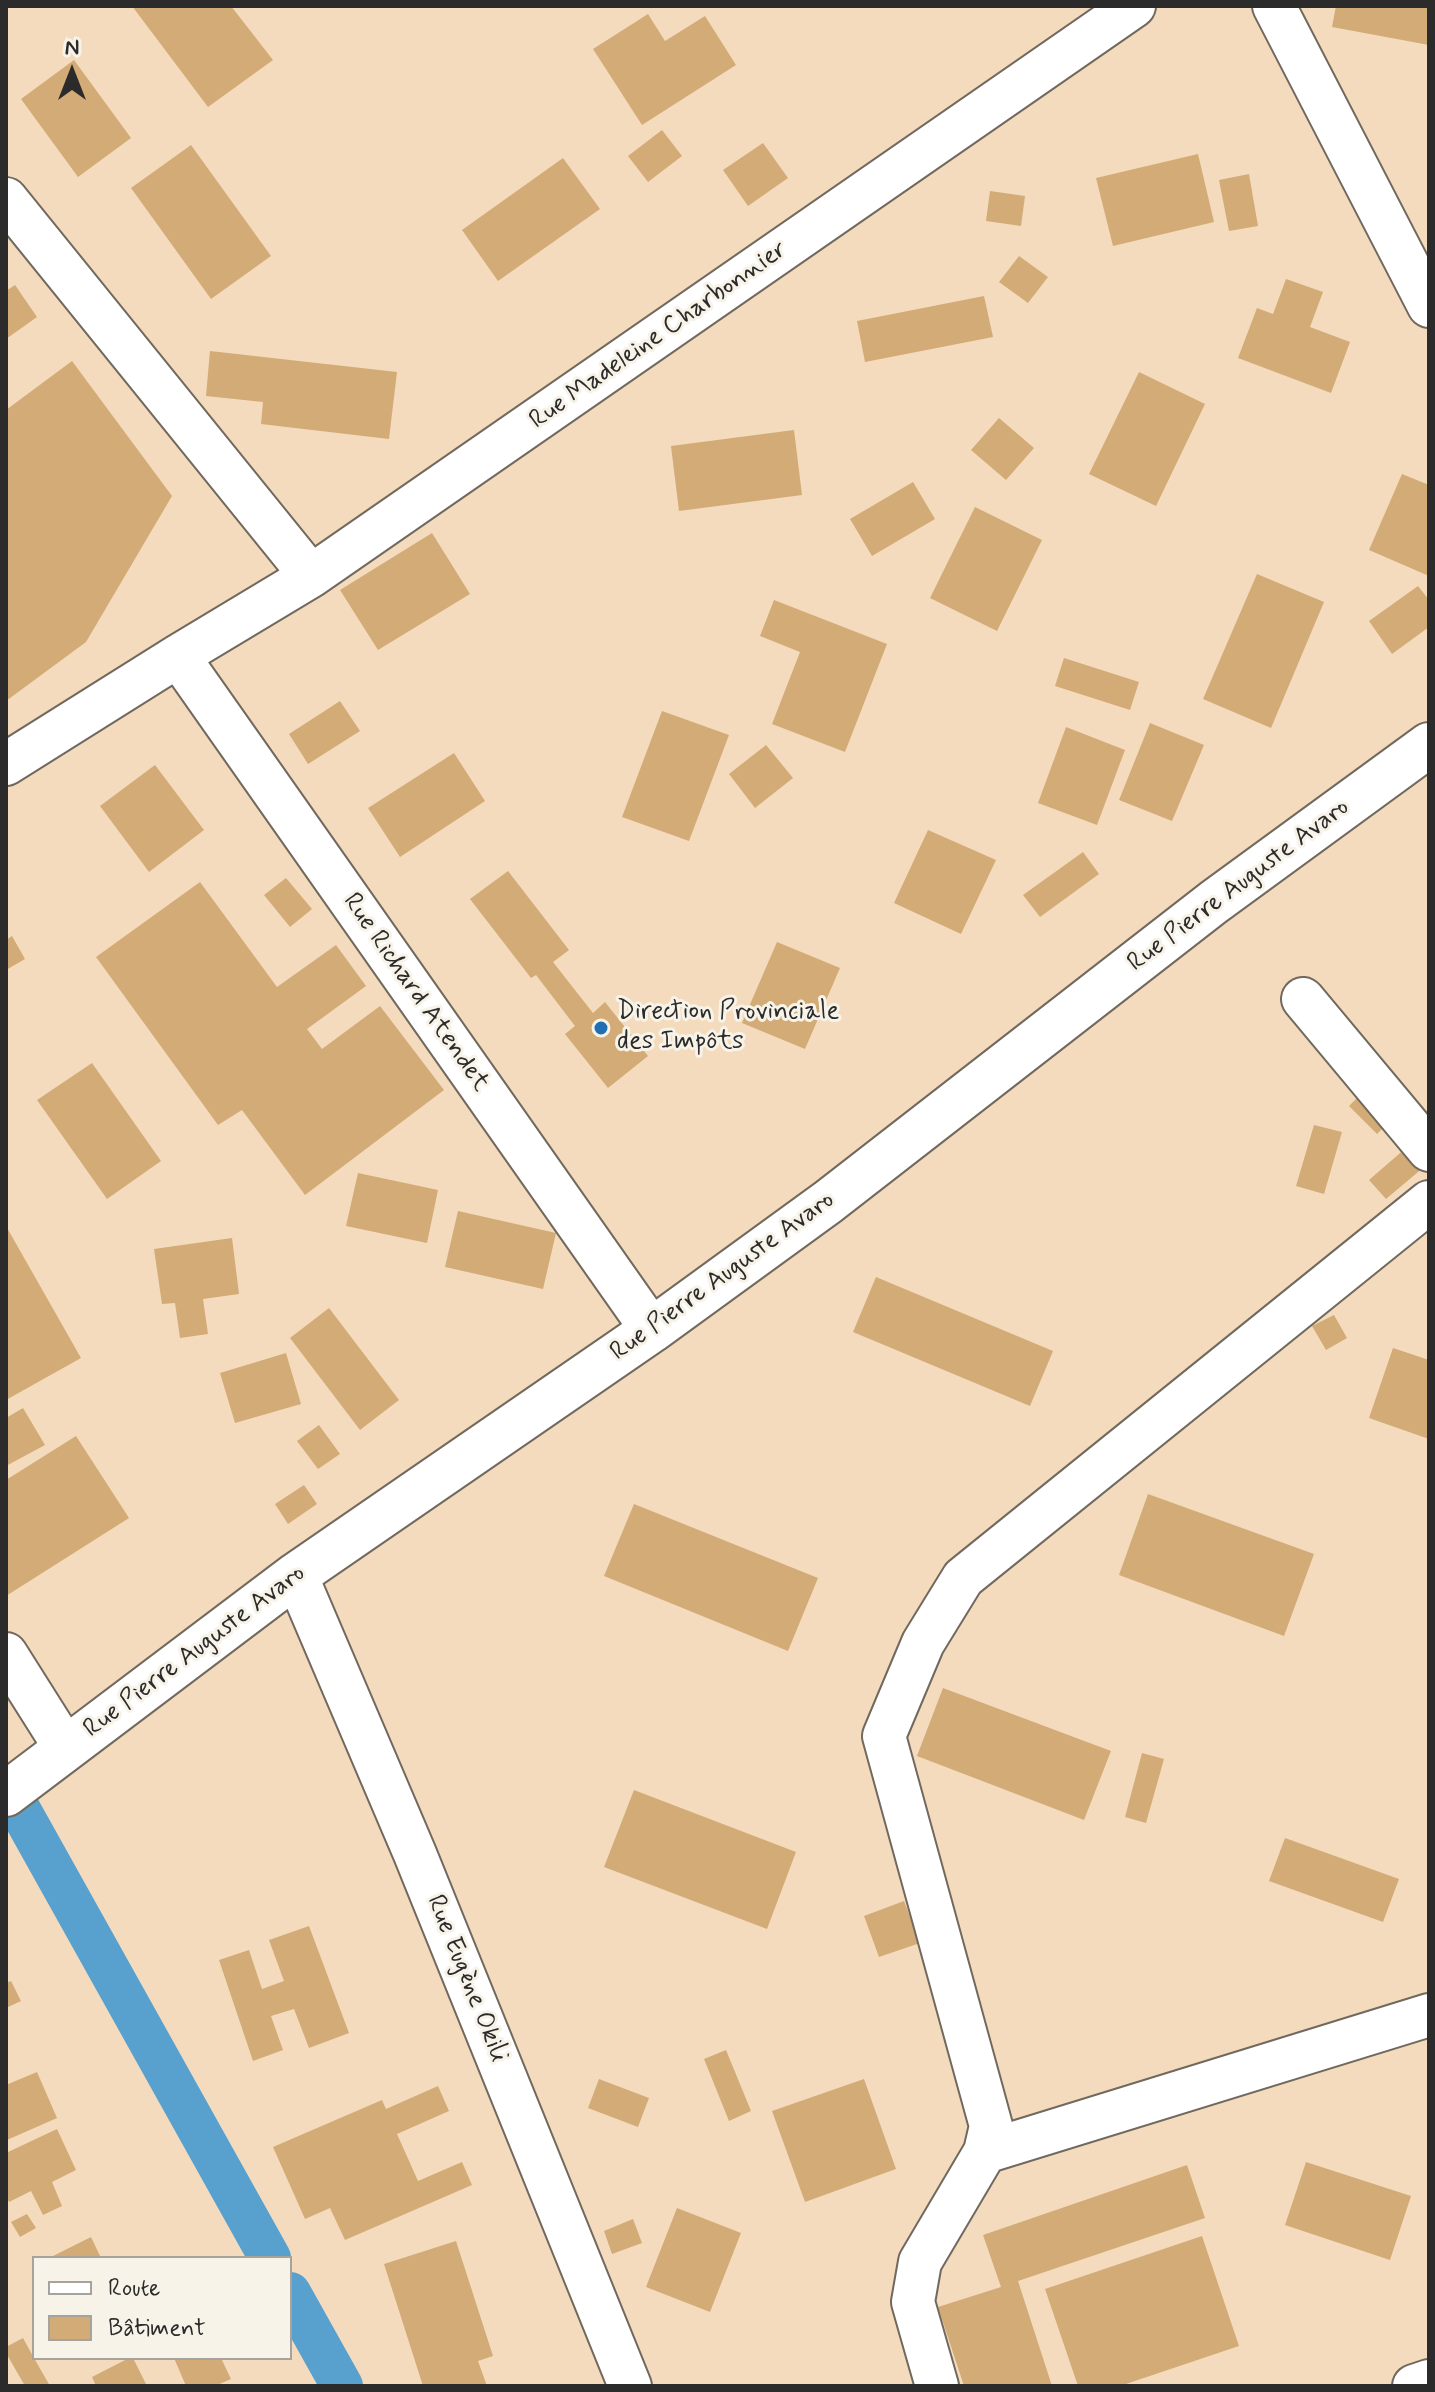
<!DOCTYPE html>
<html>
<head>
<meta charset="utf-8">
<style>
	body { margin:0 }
	#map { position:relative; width:1435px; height:2392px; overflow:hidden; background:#f4dbbe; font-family:Mynerve,sans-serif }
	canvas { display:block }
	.frame { position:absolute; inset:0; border:8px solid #2b2b2b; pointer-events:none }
	.legend { position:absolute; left:32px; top:2256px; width:260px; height:104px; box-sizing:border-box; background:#f7f3e8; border:2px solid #a5a39c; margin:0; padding:10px 14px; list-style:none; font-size:24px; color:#2b2b2b }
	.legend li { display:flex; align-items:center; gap:16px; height:40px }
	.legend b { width:40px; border:2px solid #a5a39c }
	.north { position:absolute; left:32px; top:32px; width:80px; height:80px; -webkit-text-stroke:6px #f7f3e8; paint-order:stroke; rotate:0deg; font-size:22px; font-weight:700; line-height:32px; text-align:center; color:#2b2b2b }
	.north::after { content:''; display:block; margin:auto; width:28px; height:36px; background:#2b2b2b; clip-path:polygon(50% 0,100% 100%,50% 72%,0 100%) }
</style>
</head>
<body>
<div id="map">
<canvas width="1435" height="2392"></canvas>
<div class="frame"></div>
<ul class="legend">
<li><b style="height:10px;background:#fff"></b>Route</li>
<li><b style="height:22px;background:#d3ab76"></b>Bâtiment</li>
</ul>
<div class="north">N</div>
</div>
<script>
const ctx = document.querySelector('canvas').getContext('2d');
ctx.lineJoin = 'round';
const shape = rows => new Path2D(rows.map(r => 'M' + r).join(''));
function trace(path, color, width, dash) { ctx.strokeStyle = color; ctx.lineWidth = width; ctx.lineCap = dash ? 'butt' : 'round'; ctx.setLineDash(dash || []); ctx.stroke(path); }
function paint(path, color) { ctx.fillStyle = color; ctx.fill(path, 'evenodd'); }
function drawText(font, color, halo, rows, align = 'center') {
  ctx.font = font + ' Mynerve,sans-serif'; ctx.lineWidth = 6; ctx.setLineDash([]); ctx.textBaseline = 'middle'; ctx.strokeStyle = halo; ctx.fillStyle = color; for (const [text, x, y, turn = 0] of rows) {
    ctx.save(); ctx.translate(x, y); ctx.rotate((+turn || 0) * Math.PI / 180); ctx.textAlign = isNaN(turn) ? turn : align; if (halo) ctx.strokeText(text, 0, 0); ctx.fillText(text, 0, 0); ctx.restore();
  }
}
const canal = shape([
	[6,1785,270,2258],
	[290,2293,342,2386]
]);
const building = shape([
	[132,6,231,6,273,60,208,107],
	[1336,6,1429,6,1429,45,1332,27],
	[648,14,665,41,705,16,736,65,642,125,593,49],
	[74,60,131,138,78,177,21,99],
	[662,130,682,156,648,182,628,156],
	[763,143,788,178,748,206,723,170],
	[191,145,271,256,211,299,131,188],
	[1198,154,1214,222,1113,246,1096,178],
	[563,158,600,209,498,281,462,230],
	[1249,174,1258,226,1229,231,1219,180],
	[990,191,1025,196,1021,226,986,221],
	[1019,256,1048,277,1028,303,999,282],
	[1286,279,1323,292,1310,327,1350,342,1331,393,1238,358,1257,308,1273,314],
	[15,285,37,317,6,339,6,291],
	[984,296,993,337,865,362,857,321],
	[210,351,397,372,389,439,261,424,263,402,206,396],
	[72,361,172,496,86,642,6,701,6,410],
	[1139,372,1205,404,1156,506,1089,474],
	[999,418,1034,448,1006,480,971,450],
	[794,430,802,495,679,511,671,446],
	[1402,474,1429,485,1429,576,1369,550],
	[913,482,935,519,872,556,850,519],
	[975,507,1042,540,997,631,930,598],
	[432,533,470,594,378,650,340,590],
	[1257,574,1324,602,1271,728,1203,699],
	[1418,586,1429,600,1429,627,1392,654,1369,621],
	[774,600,887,644,845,752,772,724,800,652,760,636],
	[1064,658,1139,682,1130,710,1055,686],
	[340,701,360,731,308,764,289,734],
	[662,711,729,735,689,841,622,817],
	[1150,723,1204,745,1172,821,1119,800],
	[1066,727,1125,750,1097,825,1038,803],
	[766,745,793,778,755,808,729,774],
	[454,753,485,801,400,857,368,808],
	[155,765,204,830,149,872,100,806],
	[928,830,996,860,961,934,894,903],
	[1083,852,1099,874,1040,917,1023,895],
	[508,871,569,950,553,962,593,1013,605,1002,648,1056,608,1088,565,1034,575,1026,536,975,531,978,470,899],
	[286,878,312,909,290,927,264,895],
	[200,882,277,987,336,945,366,986,307,1029,322,1049,380,1006,444,1090,305,1195,242,1110,218,1125,96,957],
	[12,936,25,959,6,970,6,940],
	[777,942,840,968,805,1049,742,1023],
	[92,1063,161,1161,107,1199,37,1100],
	[1365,1090,1393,1118,1377,1134,1349,1106],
	[1314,1125,1342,1132,1324,1194,1296,1186],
	[1407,1147,1424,1167,1386,1199,1369,1180],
	[358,1173,438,1190,427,1243,346,1226],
	[458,1211,556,1233,543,1289,445,1267],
	[6,1226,81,1358,6,1400],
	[232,1238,239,1294,203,1299,208,1334,180,1338,175,1303,162,1304,154,1249],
	[876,1277,1053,1351,1030,1406,853,1332],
	[329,1308,399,1400,360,1430,290,1338],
	[1334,1315,1347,1338,1326,1350,1312,1326],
	[1393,1348,1429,1360,1429,1439,1369,1418],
	[286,1353,301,1404,235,1423,220,1373],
	[23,1408,45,1445,6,1466,6,1418],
	[319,1425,340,1454,318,1469,297,1441],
	[76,1436,129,1518,6,1596,6,1480],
	[304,1485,317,1504,288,1524,275,1504],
	[1148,1494,1314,1554,1284,1636,1119,1575],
	[634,1504,818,1578,788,1651,604,1576],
	[943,1688,1111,1751,1084,1820,917,1756],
	[1142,1753,1164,1759,1146,1823,1125,1817],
	[634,1790,796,1852,767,1929,604,1867],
	[1285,1838,1399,1879,1383,1922,1269,1881],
	[904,1901,920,1943,879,1957,864,1916],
	[309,1926,349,2033,309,2048,294,2009,271,2016,283,2050,253,2061,219,1960,249,1950,262,1989,284,1981,269,1940],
	[11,1981,21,2001,6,2008,6,1983],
	[726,2050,751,2111,729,2121,704,2059],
	[37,2072,57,2118,7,2140,6,2085],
	[599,2079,649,2098,638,2127,588,2108],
	[864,2079,896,2169,805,2202,772,2111],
	[438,2086,449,2111,397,2134,418,2181,462,2162,472,2185,345,2240,330,2208,305,2219,273,2147,382,2100,386,2109],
	[57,2129,76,2170,52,2182,62,2206,43,2215,31,2191,9,2202,6,2196,6,2153],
	[1306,2162,1411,2196,1390,2260,1285,2225],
	[1187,2165,1205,2218,1018,2281,1052,2386,964,2386,938,2307,1001,2287,983,2235],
	[677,2208,741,2233,710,2312,646,2287],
	[27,2214,36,2228,20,2237,11,2222],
	[633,2219,642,2243,612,2254,604,2231],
	[1202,2236,1239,2346,1120,2386,1078,2386,1045,2289],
	[91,2237,101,2258,49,2258],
	[456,2241,493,2356,478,2361,487,2386,423,2386,384,2264],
	[23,2338,34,2358,50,2386,25,2386,6,2353,6,2347],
	[129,2358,133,2358,147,2386,96,2386,92,2377],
	[174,2358,221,2358,231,2379,215,2386,186,2386]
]);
const minor = shape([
	[1274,6,1429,306],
	[6,199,311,576],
	[178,656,652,1330],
	[6,764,178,656,311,576,1134,6],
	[1303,999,1429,1150],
	[296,1575,415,1854,630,2386],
	[6,1654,66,1749],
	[985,2152,1429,2015],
	[937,2386,913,2302,920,2262,985,2152,991,2126,884,1736,923,1643,963,1578,1429,1202],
	[1414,2386,1429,2381]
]);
const tertiary = shape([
	[6,1794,296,1575,652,1330,828,1202,1214,902,1429,745]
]);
const markers = [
	[601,1028,8,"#1f6fb2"]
];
const streetNames = [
	["Rue Madeleine Charbonnier",659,336,-35],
	["Rue Pierre Auguste Avaro",1239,886,-37],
	["Rue Richard Atendet",415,993,55],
	["Rue Pierre Auguste Avaro",723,1277,-36],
	["Rue Pierre Auguste Avaro",195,1652,-37],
	["Rue Eugène Okili",466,1979,68]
];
const poiNames = [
	["Direction Provinciale",617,1013],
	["des Impôts",617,1043]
];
trace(canal, '#58a1cf', 42);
paint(building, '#d3ab76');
trace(minor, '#71695e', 46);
trace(tertiary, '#71695e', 48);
trace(minor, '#fff', 42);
trace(tertiary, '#fff', 44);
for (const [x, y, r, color] of markers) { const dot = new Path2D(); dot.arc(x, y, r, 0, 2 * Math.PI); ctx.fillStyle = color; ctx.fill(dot); trace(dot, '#f7f3e8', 3); }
drawText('26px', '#2b2b2b', '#f7f3e8', streetNames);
drawText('26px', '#2b2b2b', '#f7f3e8', poiNames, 'left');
</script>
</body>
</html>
